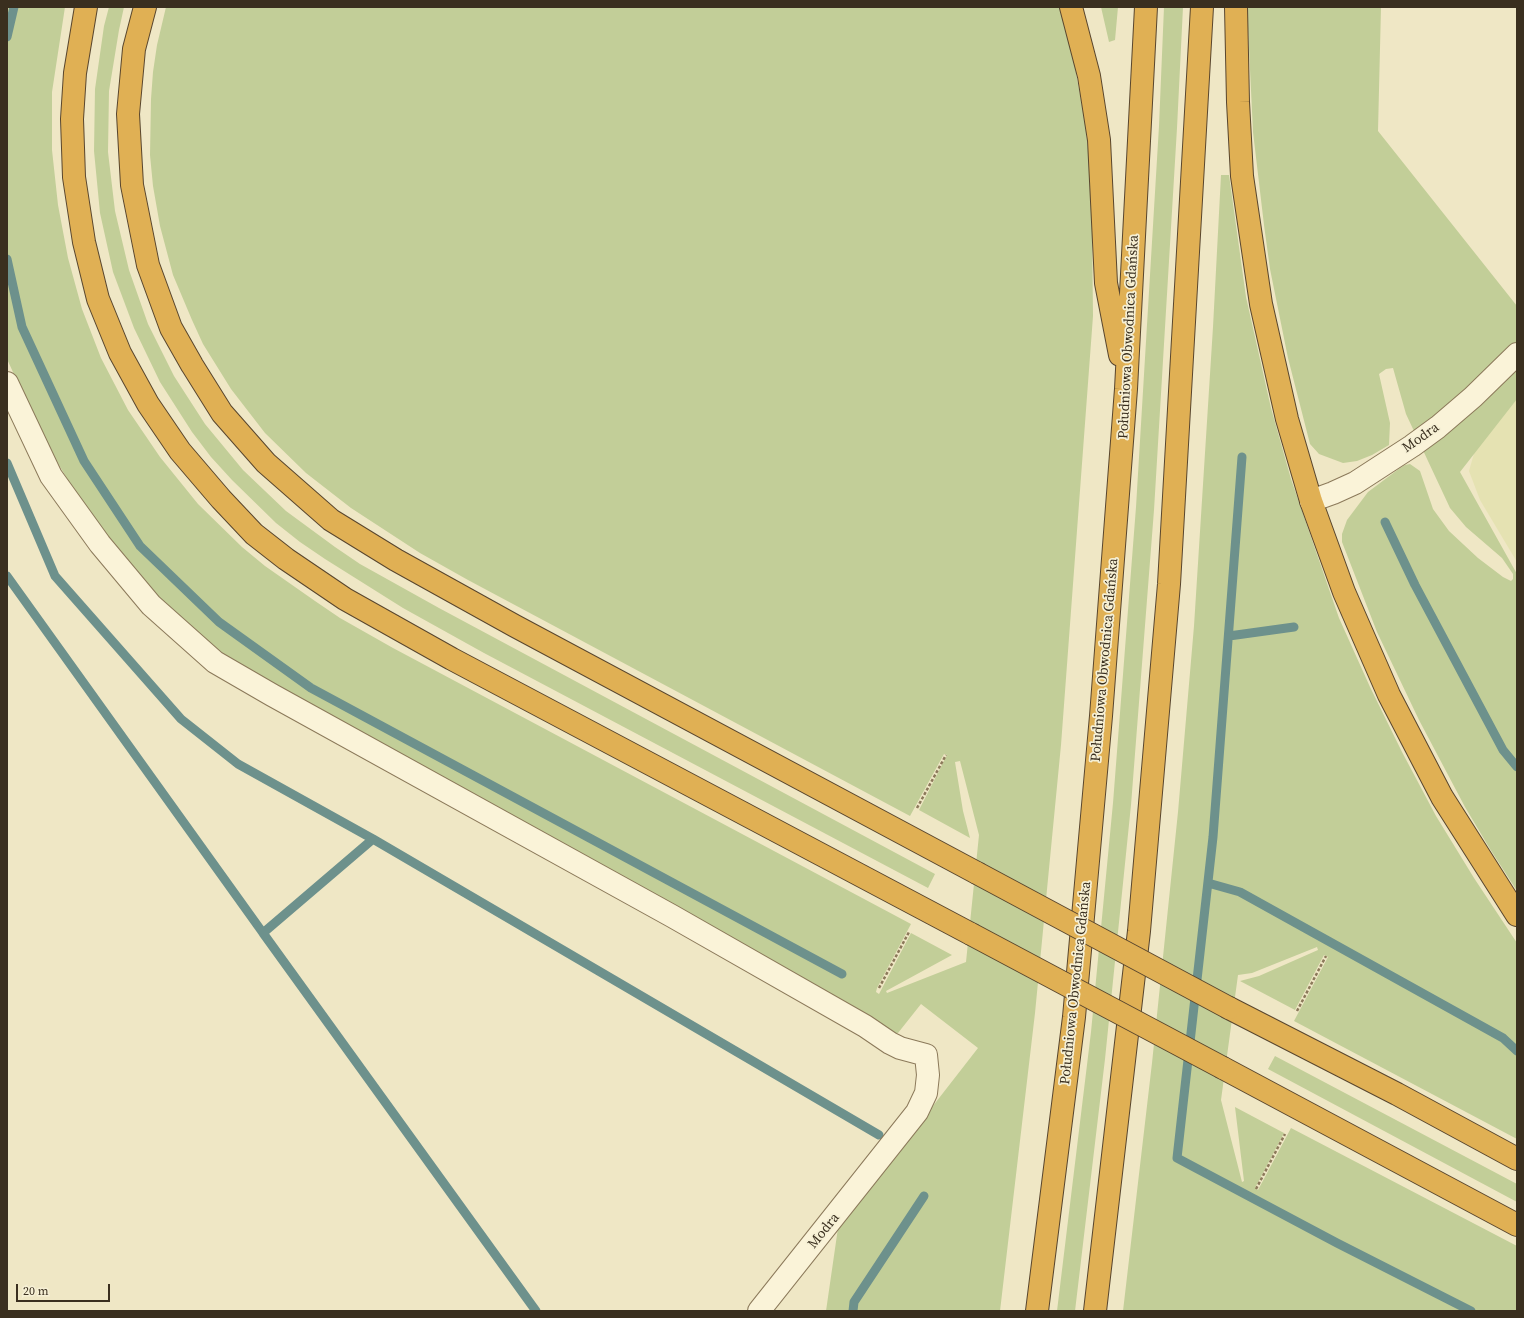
<!DOCTYPE html>
<html>
<head>
<meta charset="utf-8">
<style>
	body { margin:0 }
	#map { position:relative; width:1524px; height:1318px; overflow:hidden; background:#efe7c5; font-family:"Source Serif 4",serif }
	canvas { display:block }
	.frame { position:absolute; inset:0; border:8px solid #3a2f1f; pointer-events:none }
	.scale { position:absolute; left:16px; top:1284px; width:94px; height:18px; box-sizing:border-box; border:2px solid #3a2f1f; border-top:0; padding-left:5px; font-size:12px; line-height:14px; white-space:nowrap; color:#3a2f1f; -webkit-text-stroke:3px #f6f0d5; paint-order:stroke }
</style>
</head>
<body>
<div id="map">
<canvas width="1524" height="1318"></canvas>
<div class="frame"></div>
<div class="scale">20 m</div>
</div>
<script>
const ctx = document.querySelector('canvas').getContext('2d');
ctx.lineJoin = 'round';
function paint(path, color) { ctx.fillStyle = color; ctx.fill(path, 'evenodd'); }
const shape = rows => new Path2D(rows.map(r => 'M' + r).join(''));
function trace(path, color, width, dash) { ctx.strokeStyle = color; ctx.lineWidth = width; ctx.lineCap = dash ? 'butt' : 'round'; ctx.setLineDash(dash || []); ctx.stroke(path); }
function drawText(font, color, halo, rows, align = 'center') {
  ctx.font = font + ' "Source Serif 4",serif'; ctx.lineWidth = 3.5; ctx.setLineDash([]); ctx.textBaseline = 'middle'; ctx.strokeStyle = halo; ctx.fillStyle = color; for (const [text, x, y, turn = 0] of rows) {
    ctx.save(); ctx.translate(x, y); ctx.rotate((+turn || 0) * Math.PI / 180); ctx.textAlign = isNaN(turn) ? turn : align; if (halo) ctx.strokeText(text, 0, 0); ctx.fillText(text, 0, 0); ctx.restore();
  }
}
const farmland = shape([
	[1517,393,1517,562,1480,500,1469,471,1477,443]
]);
const green = shape([
	[7,7,65,7,52,92,52,150,58,205,68,258,82,309,101,358,128,410,160,457,198,504,242,547,265,566,315,601,340,618,393,648,911,924,877,988,876,992,879,994,911,933,952,955,886,991,887,993,966,962,979,835,960,761,955,762,963,811,970,838,919,810,947,755,944,754,910,816,468,580,420,553,351,508,306,473,265,433,231,389,203,344,192,320,173,275,160,226,153,186,150,155,151,99,153,72,157,45,166,7,1060,7,1074,62,1085,122,1089,157,1092,225,1093,316,1061,745,1035,1013,1000,1311,826,1311,838,1228,978,1048,921,1004,898,1033,895,1033,246,671,207,642,165,606,119,554,75,492,59,465,39,429,7,359],
	[109,7,124,7,119,30,109,91,108,152,115,211,129,270,148,324,174,376,205,424,243,470,286,511,335,547,360,564,439,608,935,874,928,888,484,653,403,608,325,559,300,542,276,523,232,480,211,457,192,432,160,382,134,328,113,272,100,213,94,151,95,89,104,26],
	[1101,7,1118,7,1115,40,1109,42],
	[1164,7,1183,7,1177,128,1154,510,1131,805,1105,1059,1075,1311,1057,1311,1091,1032,1113,803,1136,507,1159,126],
	[1247,7,1381,7,1378,131,1517,306,1517,399,1460,472,1517,574,1517,891,1490,849,1465,807,1419,720,1377,632,1342,542,1342,534,1347,520,1368,492,1400,468,1405,465,1410,464,1420,471,1433,509,1449,531,1478,558,1503,577,1511,581,1513,579,1513,574,1502,558,1466,527,1450,508,1406,414,1393,368,1386,369,1379,374,1390,423,1389,445,1372,455,1357,461,1343,463,1319,454,1310,444,1288,358,1270,269,1264,225,1253,132],
	[1221,175,1229,175,1246,297,1271,408,1291,479,1339,618,1370,687,1402,752,1436,816,1474,878,1517,943,1517,1139,1294,1021,1328,957,1324,955,1295,1010,1240,981,1259,976,1318,950,1317,947,1252,973,1238,975,1221,1100,1242,1182,1244,1181,1235,1107,1284,1133,1255,1188,1258,1190,1291,1128,1517,1246,1517,1311,1123,1311,1152,1063,1178,812,1194,626,1213,327],
	[1275,1056,1517,1184,1517,1202,1268,1069]
]);
const stream = shape([
	[7,37,14,7],
	[7,259,22,327,84,461,140,546,219,622,311,688,842,974],
	[1242,457,1213,837,1177,1158,1337,1243,1471,1311],
	[7,463,55,576,181,719,238,764,373,839,263,933,7,576],
	[1385,522,1415,585,1503,750,1517,767],
	[1229,636,1294,627],
	[373,839,879,1135],
	[1208,883,1240,892,1503,1038,1517,1051],
	[263,933,536,1311],
	[853,1311,854,1302,924,1196]
]);
const path = shape([
	[917,808,946,755],
	[879,988,909,932],
	[1297,1011,1326,956],
	[1256,1189,1285,1134]
]);
const minor = shape([
	[7,383,51,476,100,544,151,605,215,662,272,695,672,916,865,1026,890,1043,900,1048,926,1055,928,1075,926,1093,917,1112,759,1311],
	[1311,501,1333,493,1355,483,1412,446,1438,427,1473,397,1517,354]
]);
const highway = shape([
	[86,7,75,73,72,119,74,177,84,242,98,299,120,353,148,404,180,451,221,499,254,534,286,559,345,599,452,659,971,934],
	[145,7,134,49,128,114,132,185,148,265,171,328,192,365,222,413,266,463,331,520,396,560,515,626,977,873],
	[1071,7,1089,76,1099,140,1106,283,1120,355],
	[1236,7,1238,102,1242,176,1261,304,1287,419,1311,501,1344,592,1389,695,1442,797,1517,915],
	[1229,1008,1397,1094,1517,1159],
	[1223,1068,1517,1225],
	[1037,1311,1074,1017,1101,716,1126,389,1146,7],
	[1095,1311,1139,931,1169,584,1202,7]
]);
const highwayBridge = shape([
	[977,873,1229,1008],
	[971,934,1223,1068]
]);
const streetNames = [
	["Południowa Obwodnica Gdańska",1129,337,-87],
	["Modra",1421,438,-35],
	["Południowa Obwodnica Gdańska",1105,660,-85],
	["Południowa Obwodnica Gdańska",1076,983,-84],
	["Modra",824,1231,-51]
];
paint(farmland, '#e5e2b2');
paint(green, '#c2ce98');
trace(stream, '#6d918c', 9);
trace(minor, '#8b795a', 24);
trace(highway, '#59462e', 24);
trace(path, '#8b795a', 2.5, [3, 2]);
trace(minor, '#faf3d8', 22);
trace(highway, '#e0b054', 22);
trace(highwayBridge, '#59462e', 24, []);
trace(highwayBridge, '#e0b054', 22);
drawText('14px', '#3a2f1f', '#f6f0d5', streetNames);
</script>
</body>
</html>
